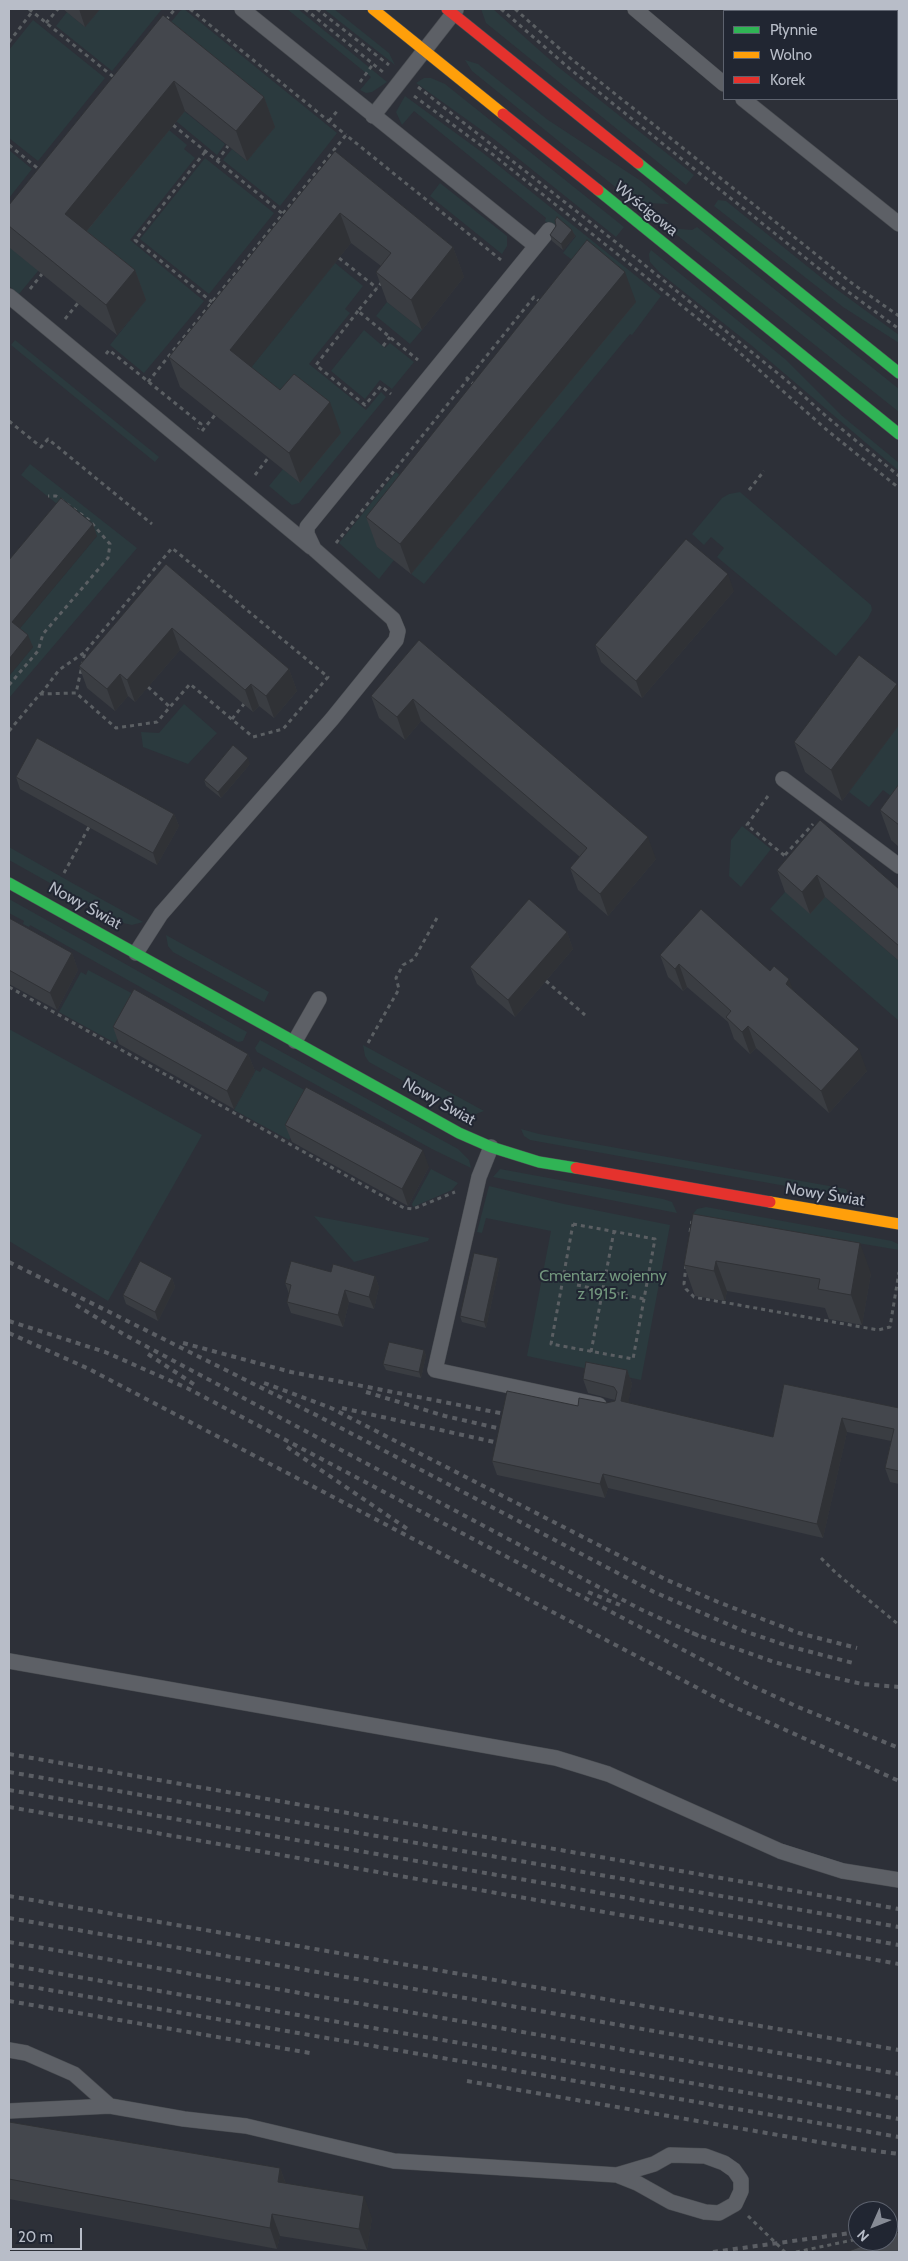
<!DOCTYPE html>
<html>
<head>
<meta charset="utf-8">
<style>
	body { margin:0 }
	#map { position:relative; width:908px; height:2261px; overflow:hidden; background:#2d3038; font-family:Cabin,sans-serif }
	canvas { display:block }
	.frame { position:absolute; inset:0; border:10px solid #b8bdc8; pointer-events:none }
	.legend { position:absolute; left:723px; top:10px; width:175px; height:90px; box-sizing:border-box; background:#212632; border:1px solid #5d626e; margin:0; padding:6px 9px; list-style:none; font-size:15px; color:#b8bdc8 }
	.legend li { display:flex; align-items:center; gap:10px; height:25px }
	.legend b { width:25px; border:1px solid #5d626e }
	.north { position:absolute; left:848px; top:2201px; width:50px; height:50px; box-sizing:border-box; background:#212632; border:1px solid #5d626e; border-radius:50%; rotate:226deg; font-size:14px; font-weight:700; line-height:20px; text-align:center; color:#b8bdc8 }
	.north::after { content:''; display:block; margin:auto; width:18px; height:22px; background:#878c96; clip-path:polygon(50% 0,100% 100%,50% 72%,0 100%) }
	.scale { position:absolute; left:10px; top:2228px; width:72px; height:22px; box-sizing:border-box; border:2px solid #b8bdc8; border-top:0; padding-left:6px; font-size:15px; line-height:18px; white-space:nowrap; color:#b8bdc8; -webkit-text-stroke:4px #212632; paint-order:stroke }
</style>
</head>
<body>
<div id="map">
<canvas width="908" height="2261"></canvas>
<div class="frame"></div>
<ul class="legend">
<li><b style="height:6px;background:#30b455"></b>Płynnie</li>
<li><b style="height:6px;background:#ff9f0a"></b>Wolno</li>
<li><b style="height:6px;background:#e5322d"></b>Korek</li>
</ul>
<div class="north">N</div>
<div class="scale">20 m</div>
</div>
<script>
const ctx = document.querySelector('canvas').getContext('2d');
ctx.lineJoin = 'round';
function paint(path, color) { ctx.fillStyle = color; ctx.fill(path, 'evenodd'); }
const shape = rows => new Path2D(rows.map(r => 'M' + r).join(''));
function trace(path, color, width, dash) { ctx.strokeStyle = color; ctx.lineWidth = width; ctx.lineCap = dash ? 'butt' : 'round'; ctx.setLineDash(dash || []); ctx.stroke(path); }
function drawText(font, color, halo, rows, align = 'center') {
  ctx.font = font + ' Cabin,sans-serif'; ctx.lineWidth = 4; ctx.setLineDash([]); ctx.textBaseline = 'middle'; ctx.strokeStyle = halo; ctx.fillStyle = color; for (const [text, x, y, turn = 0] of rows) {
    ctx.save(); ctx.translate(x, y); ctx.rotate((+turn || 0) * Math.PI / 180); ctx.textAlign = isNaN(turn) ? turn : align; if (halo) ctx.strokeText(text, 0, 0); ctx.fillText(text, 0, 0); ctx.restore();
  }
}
const green = shape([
	[100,9,162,9,112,71,56,26,67,12,85,27],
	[184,9,337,133,280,206,223,160,232,149,247,161,275,127,174,45,38,271,19,294,9,286,9,223,180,11],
	[287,9,298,9,387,82,372,92,366,93,360,90,371,77],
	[324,9,334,9,389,53,395,65],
	[481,9,493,9,557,66,694,175,686,185,486,23],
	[33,20,105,78,38,161,9,138,9,50],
	[465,60,478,64,548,120,641,181,669,204,647,203,640,207,472,71],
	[424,78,431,78,445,84,624,227,616,237,494,139,416,83],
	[405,96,483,153,661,296,632,335,630,334,424,584,411,574,617,324,579,265,563,253,576,236,559,222,554,228,545,221,546,218,414,111,402,125,396,112],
	[184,111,225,144,217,155,176,121],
	[169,130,187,145,184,149,195,158,130,240,204,301,144,373,110,345,146,300,76,244],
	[9,150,32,169,9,198],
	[205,158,274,213,209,294,140,239],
	[440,183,507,236,507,246,502,254,430,196],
	[718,200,726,201,828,283,899,335,899,343,843,307,714,206],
	[697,227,899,389,899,412,668,228,692,230],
	[651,250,785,359,841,415,899,463,899,471,751,345,660,273,650,262,649,254],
	[335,263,363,286,345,309,350,313,309,364,366,410,381,392,386,397,299,503,292,505,269,486,283,469,300,483,241,380],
	[387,302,422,330,410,344,376,316],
	[364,330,385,348,390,343,414,362,392,389,380,380,365,399,331,371],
	[15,340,159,457,155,462,11,345],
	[30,464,137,548,9,698,9,676,33,647,16,633,97,536,21,475],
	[396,472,421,492,377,547,394,560,379,579,339,543],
	[740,492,871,605,872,610,868,618,836,656,717,557,724,548,711,537,704,545,692,534,722,498,729,494],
	[184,704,217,733,188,764,143,747,141,732,159,733],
	[899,725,899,802,883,790,869,807,849,792],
	[742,826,771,849,741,887,729,876,731,840],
	[9,847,74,884,143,922,132,925,123,923,107,915,9,860],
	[785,892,825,897,899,961,899,1021,770,909],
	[9,899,247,1032,243,1041,238,1042,30,925,29,927,23,924,24,921,9,913],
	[166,935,269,992,264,1002,173,952,168,946],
	[88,970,137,996,137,1004,115,1043,59,1012,81,972,86,975],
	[9,1029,202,1135,108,1301,9,1241],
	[260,1040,458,1149,469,1160,471,1168,432,1149,257,1052,255,1048],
	[363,1045,484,1111,473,1115,461,1113,369,1062,365,1056],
	[263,1067,310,1093,311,1101,289,1140,234,1110,256,1070,260,1072],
	[521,1129,539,1134,846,1189,847,1191,847,1197,530,1140,524,1136],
	[431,1169,458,1183,452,1190,413,1207,412,1204],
	[500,1169,663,1199,672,1202,677,1213,493,1177],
	[489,1186,564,1204,670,1225,641,1380,527,1356,551,1231,486,1218,482,1233,477,1232],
	[706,1207,892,1241,898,1244,899,1250,692,1215,697,1209],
	[314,1216,429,1238,428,1241,354,1262]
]);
const path = shape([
	[29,9,116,79],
	[190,9,346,135],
	[305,9,383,72],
	[317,9,389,65],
	[501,9,570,69,704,177,847,291,899,329],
	[515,9,569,57,853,284,899,316],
	[166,20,175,9],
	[46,23,58,9],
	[9,42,32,12],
	[360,82,373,64],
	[418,87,636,258,786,380,827,417,899,476],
	[414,96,491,153,732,346,828,431,899,488],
	[329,121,338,110],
	[173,125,283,214],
	[9,145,41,171],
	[205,152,135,240,212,302],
	[217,161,228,146],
	[339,258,377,288],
	[382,282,358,311,418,360],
	[30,289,42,274],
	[358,311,316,365,365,405,381,386,391,394],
	[65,319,78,303],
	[383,346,390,337],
	[106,354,109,350,201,424,198,429],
	[466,377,476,386],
	[148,382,346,135,501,260],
	[9,421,41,447,48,439,152,524],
	[202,431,215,415],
	[255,475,268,458],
	[749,490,764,471],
	[336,543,534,297,540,302],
	[9,685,38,651,43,634,108,558,110,544,89,520,56,496,48,496],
	[148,687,170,707],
	[41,694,59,670,85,652],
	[232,719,244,704],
	[9,731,40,694,76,693,85,652,172,548,328,677,283,729,253,737,190,684,157,722,116,728,76,693],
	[768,796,747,825,785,856],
	[785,855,813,824],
	[64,873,89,827],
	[546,981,585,1015],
	[9,987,404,1208,413,1209,455,1192],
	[368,1043,399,989,396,978,403,965,414,959,438,916],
	[573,1224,655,1239,633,1359,551,1344,573,1224],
	[690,1232,692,1221],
	[686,1265,684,1284,686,1289,694,1297,878,1330,890,1327,899,1272],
	[577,1285,644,1299],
	[591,1352,614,1231],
	[821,1558,836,1573,899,1625],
	[748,2216,785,2252],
	[888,2235,899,2233],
	[796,2252,858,2239]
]);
const lane = shape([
	[242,9,536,246],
	[635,9,724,84],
	[884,9,893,11],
	[850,11,854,9],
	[743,99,899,224],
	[373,116,456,10],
	[9,296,311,547],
	[783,779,899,866],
	[136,953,161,914,332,719,396,640,398,631,393,619,314,549,307,534,307,527,549,230],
	[295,1041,319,999],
	[491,1147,479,1177,435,1370,599,1405],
	[9,1661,556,1758,608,1774,780,1851,843,1871,899,1880],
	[9,2050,26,2053,74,2074,110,2106],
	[9,2111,110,2106,184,2119,246,2126,394,2161,617,2175,637,2183,671,2202,705,2212,719,2213,735,2204,741,2191,741,2180,734,2170,724,2163,705,2156,670,2155,654,2164,617,2175]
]);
const fast = shape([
	[638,163,899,373],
	[598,190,899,434],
	[9,883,459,1133,491,1147,539,1162,576,1168]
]);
const slow = shape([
	[373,9,503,114],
	[770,1202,899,1224]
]);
const jam = shape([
	[447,9,638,163],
	[503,114,598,190],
	[576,1168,770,1202]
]);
const rail = shape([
	[9,1262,318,1416,654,1592,741,1630,788,1646,853,1663],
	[76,1305,125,1335,640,1609,699,1636],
	[9,1321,105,1352,187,1388,746,1683,798,1707,899,1748],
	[9,1333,89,1369,730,1705,899,1781],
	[183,1343,291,1372,510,1415],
	[148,1354,198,1387],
	[264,1383,331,1408,667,1580,718,1602,799,1633,857,1648],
	[366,1392,445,1416,506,1430],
	[342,1408,503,1444],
	[287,1447,409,1530],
	[588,1592,620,1605],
	[692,1633,774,1662,819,1674,862,1684,899,1687],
	[9,1754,899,1909],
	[9,1772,899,1927],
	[9,1790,899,1945],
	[9,1807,899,1964],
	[9,1896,899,2050],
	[9,1918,899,2074],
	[9,1942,899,2098],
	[9,1965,899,2119],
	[9,1983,899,2137],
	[9,2001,310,2053],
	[467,2081,853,2148,899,2154],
	[888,2227,899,2226],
	[713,2252,858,2232]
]);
const wall = shape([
	[63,9,100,9,85,27],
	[163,15,264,97,275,127,247,161,185,111,87,231,135,270,146,300,117,335,10,248,9,245,9,205],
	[335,151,453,247,464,277,422,330,387,302,376,272,381,266,351,243,251,367,280,390,341,433,300,483,180,387,169,357],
	[572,230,575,236,563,250,552,241,550,235],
	[636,302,411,574,377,547,366,517],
	[166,564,289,669,297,691,274,718,259,706,253,712,180,650,135,702,128,696,115,711,87,688,79,666],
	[734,591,642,698,601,662,595,645],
	[419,640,656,859,608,916,578,890,570,868,580,857,421,721,405,740,379,718,371,696],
	[899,691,899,725,842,801,805,772,794,742],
	[250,764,221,798,206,786,204,780],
	[16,777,174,814,179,826,157,865,20,789],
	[899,784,899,847,891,840,880,810],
	[820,820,899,889,899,961,825,897,810,914,785,892,777,870],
	[9,918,72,953,78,970,57,1010,9,984],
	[567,932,573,949,515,1017,477,984,470,967],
	[660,955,793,990,867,1071,829,1113,756,1048,750,1054,734,1039,728,1022,687,987,683,991,668,977],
	[113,1027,248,1054,255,1071,234,1109,119,1044],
	[285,1125,429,1167,408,1206,292,1142],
	[693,1214,871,1273,862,1325,829,1319,825,1308,727,1291,725,1301,695,1296,684,1265],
	[498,1258,500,1264,486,1328,462,1322,460,1316],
	[331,1272,375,1276,379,1287,374,1309,349,1302,343,1327,291,1313,287,1302,289,1294,285,1283],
	[172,1278,175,1287,158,1321,126,1304,123,1295],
	[424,1350,426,1356,421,1378,386,1370,383,1364],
	[627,1370,632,1384,628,1403,773,1437,784,1384,899,1408,899,1484,890,1482,885,1468,891,1441,847,1432,823,1538,608,1488,605,1498,497,1475,492,1461,578,1406,606,1403,615,1401,615,1400,588,1393,583,1379],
	[9,2122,280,2168,286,2184,372,2218,367,2250,280,2236,277,2249,9,2199]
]);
const shadedWall = shape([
	[79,9,100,9,85,27],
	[174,81,185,111,76,244,65,214],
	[264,97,275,127,247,161,236,131],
	[340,213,351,243,241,380,230,350],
	[572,230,575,236,563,250,561,244],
	[453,247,464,277,422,330,411,300],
	[135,270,146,300,117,335,106,305],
	[625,272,636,302,411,574,400,544],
	[330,402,341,433,300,483,289,453],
	[93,524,97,536,16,633,12,622],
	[728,574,734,591,642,698,636,681],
	[172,628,180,650,135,702,127,680],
	[28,635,33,647,9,676,9,659],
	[289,669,297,691,274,718,266,696],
	[120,674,128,696,115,711,107,689],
	[251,684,259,706,253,712,245,690],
	[897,684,899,691,899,725,842,801,831,770],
	[413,699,421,721,405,740,397,717],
	[248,758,250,764,221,798,218,792],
	[174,814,179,826,157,865,153,853],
	[648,837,656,859,608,916,600,894],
	[817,875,825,897,810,914,802,892],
	[567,932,573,949,515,1017,508,1000],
	[72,953,78,970,57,1010,50,993],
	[679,964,687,987,683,991,675,969],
	[789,979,797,1001,786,984],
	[748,1026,756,1048,750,1054,742,1032],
	[859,1049,867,1071,829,1113,821,1091],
	[248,1054,255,1071,234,1109,227,1091],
	[423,1150,429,1167,408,1206,402,1189],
	[860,1243,871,1273,862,1325,851,1295],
	[498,1258,500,1264,486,1328,484,1322],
	[716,1261,727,1291,725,1301,714,1271],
	[375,1276,379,1287,374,1309,369,1297],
	[172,1278,175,1287,158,1321,155,1312],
	[345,1290,349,1302,343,1327,338,1315],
	[424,1350,426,1356,421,1378,419,1372],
	[627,1370,632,1384,626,1415,621,1401],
	[842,1418,847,1432,823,1538,817,1524],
	[603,1474,608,1488,605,1498,600,1484],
	[280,2168,288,2190,278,2182],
	[364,2196,372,2218,367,2250,359,2229],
	[272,2214,280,2236,277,2249,270,2228]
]);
const building = shape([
	[163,15,264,97,236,131,174,81,65,214,135,270,106,305,9,226,9,205,163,15],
	[335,151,453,247,411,300,376,272,391,253,340,213,230,350,280,390,294,374,330,402,289,453,169,357,335,151],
	[557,217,572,230,561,244,550,235,556,226,555,220,557,217],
	[587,240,625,272,400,544,366,517,587,240],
	[61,498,93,524,12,622,28,635,9,659,9,560,61,498],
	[686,539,728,574,636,681,595,645,686,539],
	[166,564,289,669,266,696,251,684,245,690,172,628,127,680,120,674,107,689,79,666,166,564],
	[419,640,648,837,600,894,570,868,587,848,413,699,397,717,371,696,419,640],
	[859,655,897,684,831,770,794,742,859,655],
	[37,738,174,814,153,853,16,777,37,738],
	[233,745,248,758,218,792,204,780,233,745],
	[899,784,899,825,880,810,899,784],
	[820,820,899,889,899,946,817,875,802,892,777,870,820,820],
	[529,899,567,932,508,1000,470,967,529,899],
	[701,909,770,971,774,966,789,979,786,984,859,1049,821,1091,748,1026,742,1032,726,1017,731,1011,679,964,675,969,660,955,701,909],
	[9,918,72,953,50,993,9,970,9,918],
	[134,989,248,1054,227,1091,113,1027,134,989],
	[306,1087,423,1150,402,1189,285,1125,306,1087],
	[693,1214,860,1243,851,1295,818,1289,820,1279,716,1261,714,1271,684,1265,693,1214],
	[474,1253,498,1258,484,1322,460,1316,474,1253],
	[140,1261,172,1278,155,1312,123,1295,140,1261],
	[291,1261,331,1272,333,1264,375,1276,369,1297,345,1290,338,1315,287,1302,291,1285,285,1283,291,1261],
	[389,1342,424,1350,419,1372,383,1364,389,1342],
	[586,1362,627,1370,621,1401,773,1437,784,1384,899,1408,899,1471,885,1468,894,1429,842,1418,817,1524,603,1474,600,1484,492,1461,507,1391,578,1406,579,1398,606,1403,615,1401,617,1392,614,1387,583,1379,586,1362],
	[9,2122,280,2168,278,2182,364,2196,359,2229,272,2214,270,2228,9,2179,9,2122],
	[899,2232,899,2252,846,2252,876,2241,888,2241,888,2236,899,2232]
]);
const streetNames = [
	["Wyścigowa",646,209,39],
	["Nowy Świat",85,906,29],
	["Nowy Świat",439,1102,29],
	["Nowy Świat",825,1195,9]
];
const parkNames = [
	["Cmentarz wojenny",603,1276],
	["z 1915 r.",603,1294]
];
paint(green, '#2b3a3e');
trace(lane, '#494c51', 16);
trace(fast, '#494c51', 12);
trace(slow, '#494c51', 12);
trace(jam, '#494c51', 12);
trace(path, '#5b5f63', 3, [4, 4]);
trace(lane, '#5d6066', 15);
trace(fast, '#30b455', 11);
trace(slow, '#ff9f0a', 11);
trace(jam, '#e5322d', 11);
trace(rail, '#5b5e64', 4, [5, 5]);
paint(wall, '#3a3d42');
paint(shadedWall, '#303236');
paint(building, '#44474d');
trace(building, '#303236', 1);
drawText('16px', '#b8bdc8', '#212632', streetNames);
drawText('16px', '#72967d', '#212632', parkNames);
</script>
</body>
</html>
